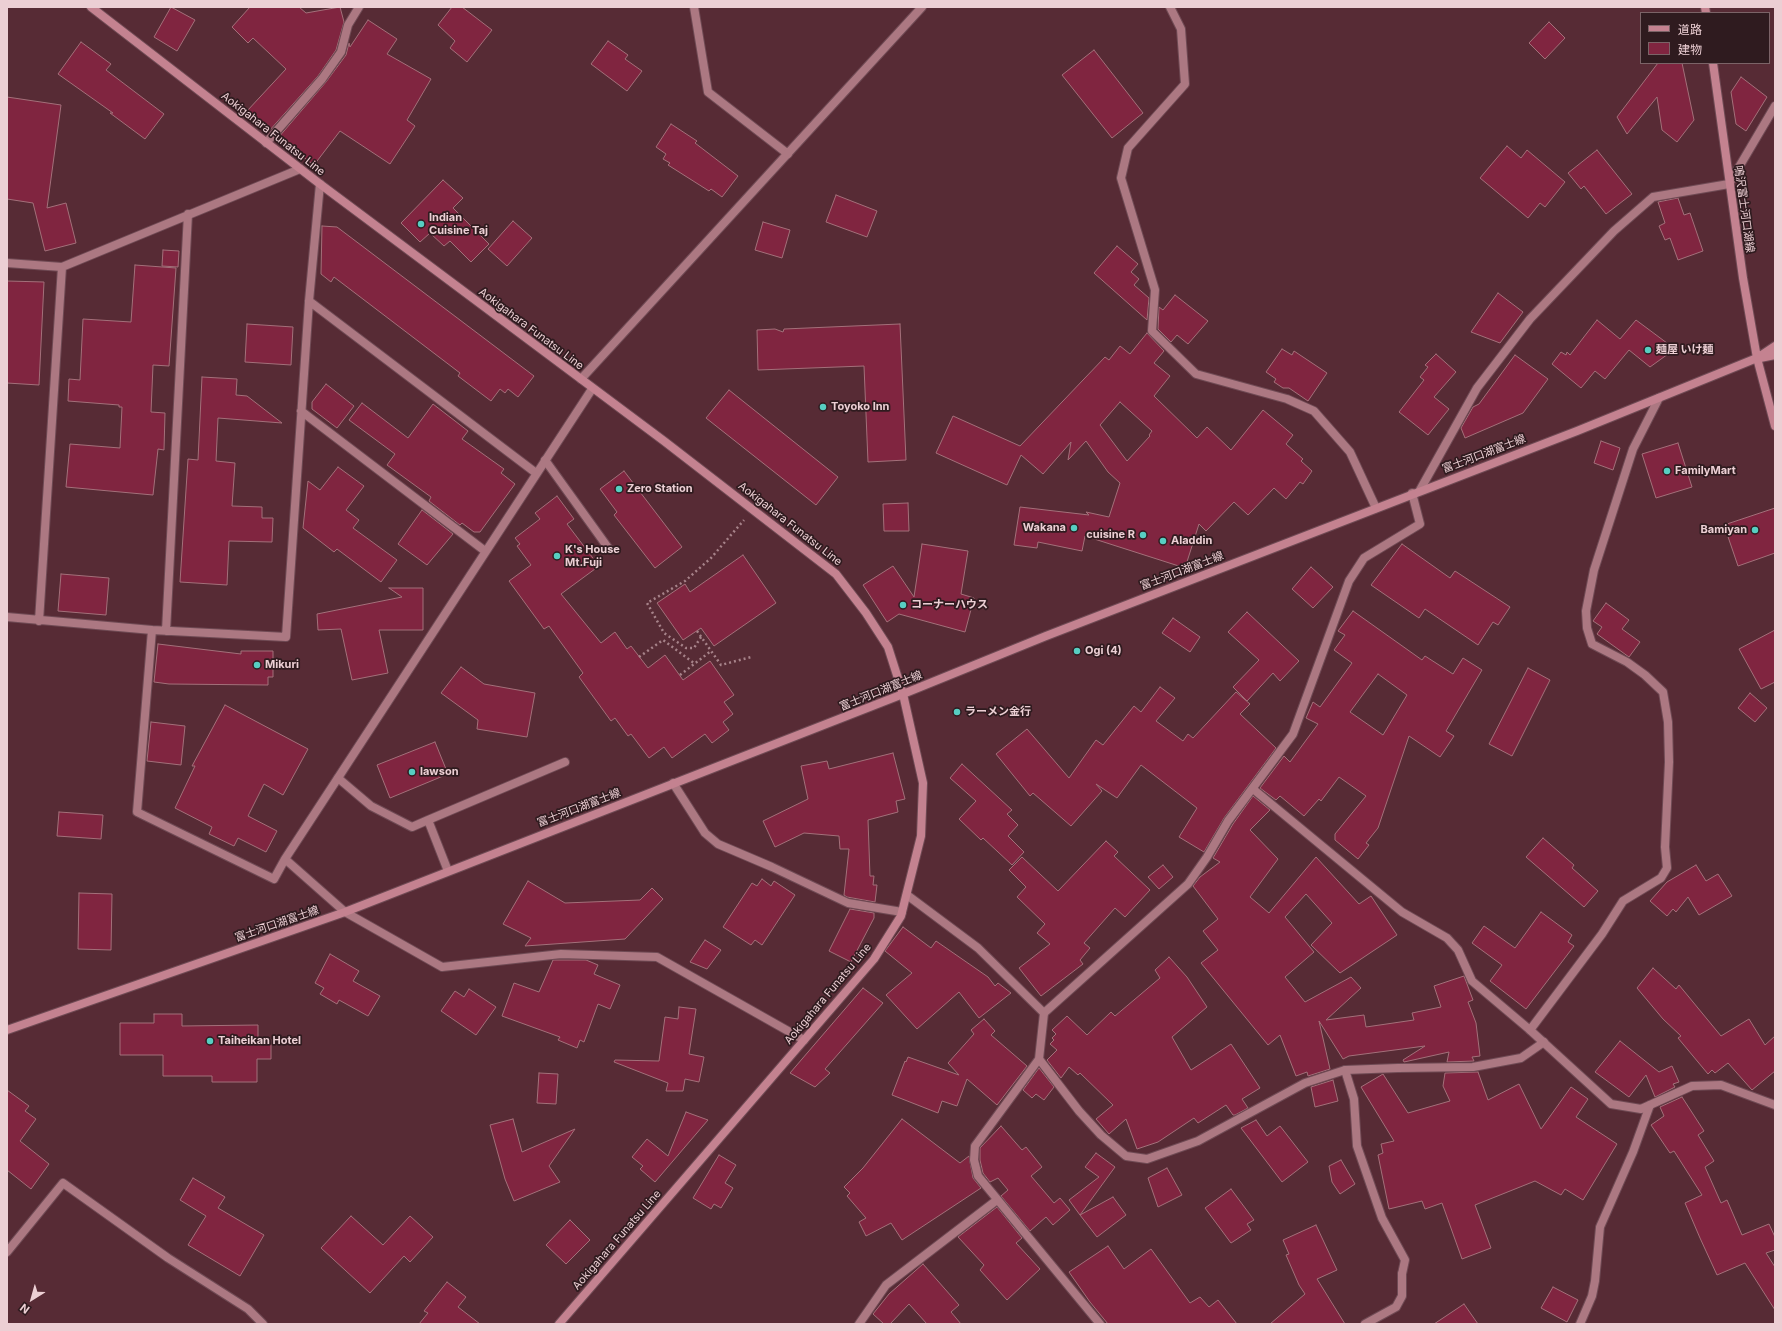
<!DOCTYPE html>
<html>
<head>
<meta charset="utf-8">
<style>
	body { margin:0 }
	#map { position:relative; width:1782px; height:1331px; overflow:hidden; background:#572b35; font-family:Inter,"Noto Sans JP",sans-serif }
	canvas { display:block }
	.frame { position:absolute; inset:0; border:8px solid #eccfd4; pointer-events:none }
	.legend { position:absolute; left:1640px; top:12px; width:130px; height:52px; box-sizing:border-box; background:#2f1b1f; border:1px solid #7b6367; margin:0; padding:5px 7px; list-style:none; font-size:12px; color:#eccfd4 }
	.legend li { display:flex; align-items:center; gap:8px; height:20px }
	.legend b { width:20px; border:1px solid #7b6367 }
	.north { position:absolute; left:12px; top:1279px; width:40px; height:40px; -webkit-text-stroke:3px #2f1b1f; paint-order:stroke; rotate:217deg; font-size:11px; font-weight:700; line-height:16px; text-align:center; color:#eccfd4 }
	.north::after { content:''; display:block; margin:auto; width:14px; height:18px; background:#eccfd4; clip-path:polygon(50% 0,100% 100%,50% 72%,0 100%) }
</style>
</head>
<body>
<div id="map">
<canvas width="1782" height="1331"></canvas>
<div class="frame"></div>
<ul class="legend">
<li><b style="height:5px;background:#c48290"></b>道路</li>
<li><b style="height:11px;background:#802540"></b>建物</li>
</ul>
<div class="north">N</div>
</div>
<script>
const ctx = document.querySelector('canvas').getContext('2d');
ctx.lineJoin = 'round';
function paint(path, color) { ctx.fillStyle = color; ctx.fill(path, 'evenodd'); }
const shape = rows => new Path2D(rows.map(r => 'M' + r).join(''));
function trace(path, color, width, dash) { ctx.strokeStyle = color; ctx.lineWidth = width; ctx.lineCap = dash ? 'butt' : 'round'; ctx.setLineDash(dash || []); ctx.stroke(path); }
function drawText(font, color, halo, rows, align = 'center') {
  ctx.font = font + ' Inter,"Noto Sans JP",sans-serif'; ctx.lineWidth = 3.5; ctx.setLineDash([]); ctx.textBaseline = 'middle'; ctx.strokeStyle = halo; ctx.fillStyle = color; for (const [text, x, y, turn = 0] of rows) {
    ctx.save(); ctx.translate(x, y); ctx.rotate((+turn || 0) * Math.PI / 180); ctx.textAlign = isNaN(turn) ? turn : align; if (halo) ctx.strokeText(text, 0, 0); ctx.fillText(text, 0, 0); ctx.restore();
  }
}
const building = shape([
	[171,7,195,20,177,51,154,37,171,7],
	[250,7,299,7,306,13,340,7,344,22,336,50,318,76,269,131,247,111,286,69,253,38,248,43,232,27,250,7],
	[452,7,462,7,492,30,467,62,450,48,455,41,438,25,452,7],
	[368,20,397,39,387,54,431,79,407,120,415,126,390,164,340,131,314,165,278,138,326,82,346,55,349,43,350,47,368,20],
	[1549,22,1565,38,1545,59,1529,43,1549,22],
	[608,41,628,55,625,59,642,71,627,91,591,64,608,41],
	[81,42,111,64,106,70,164,114,145,139,110,113,113,113,58,74,81,42],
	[1094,50,1143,113,1112,138,1062,75,1094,50],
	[1658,63,1682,63,1694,120,1677,142,1662,130,1657,97,1627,134,1617,117,1658,63],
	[1741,77,1767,97,1746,131,1736,124,1731,92,1741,77],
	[7,97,61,105,47,208,66,203,76,243,45,251,33,203,7,199,7,97],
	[671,124,697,141,695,143,738,176,722,197,711,189,709,191,668,165,670,163,663,159,666,154,656,147,671,124],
	[1507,146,1521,158,1527,150,1565,182,1545,207,1540,203,1528,218,1480,178,1507,146],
	[1597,150,1632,194,1606,214,1584,186,1581,189,1568,173,1597,150],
	[443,180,463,198,453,208,489,244,471,262,450,241,444,246,430,233,420,242,401,223,443,180],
	[836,195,877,211,867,237,826,222,836,195],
	[1678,198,1684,215,1690,213,1703,251,1678,260,1670,238,1665,240,1659,226,1665,223,1658,202,1678,198],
	[513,221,532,238,507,266,488,249,513,221],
	[763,222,790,230,782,258,755,250,763,222],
	[322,226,337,227,534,376,518,397,508,389,505,393,500,389,491,401,458,376,460,373,334,277,331,282,321,274,322,226],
	[1117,246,1138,264,1131,272,1139,279,1134,285,1149,298,1147,320,1094,273,1117,246],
	[163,250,179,251,178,267,162,266,163,250],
	[135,265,176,268,169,366,153,365,151,412,165,413,164,450,158,449,153,495,66,487,70,444,120,448,122,407,119,407,119,405,68,401,69,379,80,380,83,319,131,322,135,265],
	[7,281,44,282,39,385,7,383,7,281],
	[1498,293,1523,312,1500,343,1471,332,1498,293],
	[1175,295,1208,321,1188,344,1177,335,1171,342,1158,329,1159,307,1163,310,1175,295],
	[1597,320,1620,339,1636,320,1675,349,1650,367,1629,350,1605,379,1595,371,1581,388,1552,364,1561,352,1566,355,1567,352,1570,355,1597,320],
	[247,324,293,327,291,365,245,362,247,324],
	[900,324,906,460,868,462,864,366,758,370,757,330,775,329,783,332,784,329,900,324],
	[1147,333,1164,351,1154,363,1170,376,1154,396,1197,438,1207,427,1231,450,1263,410,1293,435,1286,444,1303,459,1301,461,1312,471,1303,484,1300,482,1286,499,1274,488,1248,515,1234,502,1206,531,1199,524,1185,568,1085,536,1082,551,1038,542,1037,548,1014,545,1020,507,1089,515,1086,512,1109,517,1120,483,1108,472,1086,441,1068,460,1071,442,1043,474,1021,455,1007,485,936,453,953,416,1020,446,1105,357,1109,360,1120,346,1130,354,1147,333],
	[1120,402,1152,431,1149,435,1150,436,1127,461,1100,425,1120,402],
	[1282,349,1292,355,1294,351,1327,373,1308,401,1289,388,1283,388,1274,382,1276,379,1266,372,1282,349],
	[1436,354,1456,372,1434,397,1449,409,1428,435,1399,412,1424,380,1420,377,1428,367,1425,365,1436,354],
	[1515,355,1548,379,1523,413,1465,438,1461,428,1473,407,1479,404,1515,355],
	[202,377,237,379,236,395,247,396,282,423,218,418,216,461,235,463,232,506,262,507,262,518,273,518,272,542,229,541,227,585,180,582,188,459,198,460,202,377],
	[326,384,354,406,337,428,312,409,312,402,326,384],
	[729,390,838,477,816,505,706,418,729,390],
	[362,403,408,438,433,404,468,431,462,439,504,469,501,473,515,484,480,532,474,532,462,523,460,525,429,501,431,497,387,465,395,454,349,420,362,403],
	[1601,441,1620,448,1613,470,1594,463,1601,441],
	[1678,443,1692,487,1656,498,1642,454,1678,443],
	[338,467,364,486,346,510,359,520,353,528,397,560,381,582,337,549,334,552,303,528,308,481,320,490,338,467],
	[624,471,682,547,655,568,614,515,617,512,600,489,624,471],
	[557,496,574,519,567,524,599,566,561,594,601,643,615,632,627,649,631,646,648,668,665,655,683,680,710,661,734,695,724,702,733,714,723,722,729,730,712,743,705,734,672,758,664,747,649,758,631,734,628,736,615,718,611,721,579,677,583,673,549,626,544,629,509,581,531,565,517,546,520,544,515,538,540,519,535,513,557,496],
	[908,503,909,531,884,531,883,504,908,503],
	[1775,508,1775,553,1738,566,1724,525,1775,508],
	[422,510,453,534,427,565,398,544,422,510],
	[922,544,968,551,961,594,974,598,965,632,899,614,887,622,863,585,893,566,914,597,922,544],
	[1402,544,1450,578,1455,571,1510,607,1498,625,1493,622,1478,645,1425,609,1419,618,1371,585,1402,544],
	[743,555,776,603,714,646,701,628,683,640,657,603,685,584,690,592,743,555],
	[1311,567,1333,587,1313,608,1292,589,1311,567],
	[61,574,109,578,106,615,58,611,61,574],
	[389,588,423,588,423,630,379,630,388,673,352,680,341,629,318,630,317,614,402,597,389,588],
	[1606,603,1629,620,1622,629,1640,642,1629,657,1597,634,1602,627,1593,621,1606,603],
	[1353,611,1422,660,1425,656,1453,674,1463,658,1482,670,1446,731,1454,736,1440,757,1409,736,1378,828,1366,843,1369,845,1358,859,1335,840,1335,834,1366,796,1339,777,1321,801,1319,799,1304,816,1280,796,1276,800,1260,788,1284,756,1290,762,1318,724,1306,718,1313,702,1320,707,1352,663,1334,650,1345,635,1338,631,1353,611],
	[1378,674,1407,695,1383,735,1350,712,1378,674],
	[1247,612,1299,661,1280,681,1273,673,1247,701,1233,687,1259,660,1228,632,1247,612],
	[1173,618,1200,637,1190,652,1162,633,1173,618],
	[1775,630,1775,682,1761,689,1739,649,1775,630],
	[158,644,241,654,241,651,273,651,273,677,268,677,268,685,169,684,154,682,158,644],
	[461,667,484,684,535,693,527,737,477,729,478,720,441,693,461,667],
	[1528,668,1550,680,1512,756,1489,744,1528,668],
	[1160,687,1175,698,1156,721,1183,741,1188,734,1193,738,1236,692,1250,704,1240,714,1276,748,1224,818,1204,852,1179,837,1197,808,1141,765,1117,798,1096,784,1102,791,1071,826,1033,793,1030,796,996,754,1027,729,1069,778,1096,740,1103,745,1134,706,1141,712,1160,687],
	[1750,693,1767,708,1755,722,1738,708,1750,693],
	[225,705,308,749,283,795,264,784,248,816,277,831,266,852,238,838,234,846,209,834,212,827,175,808,195,766,192,766,225,705],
	[151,722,185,726,181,765,147,761,151,722],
	[435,742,448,774,390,798,377,765,435,742],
	[893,753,905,799,896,801,898,812,868,820,870,876,874,876,873,885,877,885,875,902,847,897,844,895,849,849,840,849,839,836,804,833,775,847,763,821,808,799,801,766,827,761,829,769,893,753],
	[962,764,1012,810,1007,814,1018,825,1008,836,1024,852,1012,865,983,838,981,840,959,819,976,801,950,778,962,764],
	[1253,796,1270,810,1250,830,1278,859,1250,897,1269,913,1316,857,1359,904,1371,896,1397,935,1340,973,1311,945,1332,923,1306,894,1285,917,1314,952,1285,977,1305,1002,1351,977,1361,988,1326,1020,1364,1015,1366,1027,1414,1020,1412,1013,1441,1007,1434,986,1464,976,1473,1000,1468,1002,1476,1023,1480,1056,1472,1057,1474,1061,1447,1062,1449,1052,1404,1062,1403,1060,1425,1046,1349,1056,1343,1059,1319,1021,1330,1069,1308,1076,1307,1072,1296,1076,1280,1035,1268,1045,1201,963,1218,950,1203,931,1218,919,1193,886,1200,877,1220,862,1213,858,1233,824,1253,796],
	[59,812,103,815,101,839,57,836,59,812],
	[1543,838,1574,865,1572,868,1598,891,1584,907,1526,857,1543,838],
	[1106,841,1118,852,1114,856,1150,890,1125,917,1115,908,1084,943,1090,948,1080,960,1083,964,1041,996,1019,968,1050,944,1037,933,1045,924,1017,897,1026,887,1009,870,1022,857,1058,891,1106,841],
	[1163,865,1173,877,1159,889,1148,877,1163,865],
	[1696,865,1706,881,1718,874,1732,896,1699,915,1688,897,1676,912,1673,909,1667,916,1650,901,1667,882,1696,865],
	[762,879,771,886,774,881,795,895,762,945,755,940,751,945,723,927,752,883,757,886,762,879],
	[528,881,565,903,640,900,652,888,663,899,625,939,525,946,531,938,503,924,528,881],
	[79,893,112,894,111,950,78,949,79,893],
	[850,909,874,913,874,918,851,962,829,951,850,909],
	[1541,912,1572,935,1568,942,1574,946,1526,1009,1490,981,1502,965,1472,943,1484,926,1515,948,1541,912],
	[903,927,931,948,936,941,988,977,995,986,998,983,1011,993,979,1018,959,992,917,1029,886,995,912,973,885,951,903,927],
	[705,940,721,950,707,969,690,962,705,940],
	[330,954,359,971,353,981,380,996,368,1016,339,1000,337,1004,320,994,324,988,315,983,330,954],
	[1169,957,1187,977,1207,1007,1172,1037,1191,1070,1231,1044,1260,1088,1242,1099,1248,1108,1235,1115,1233,1115,1226,1105,1198,1123,1194,1118,1158,1142,1137,1149,1126,1119,1109,1134,1096,1119,1113,1105,1080,1073,1078,1075,1069,1067,1061,1078,1047,1060,1057,1050,1050,1044,1054,1040,1052,1038,1056,1034,1052,1030,1067,1016,1087,1035,1111,1012,1115,1016,1160,978,1155,970,1169,957],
	[553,960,586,960,598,965,594,974,620,985,610,1009,598,1004,584,1042,580,1040,577,1048,558,1040,560,1037,502,1016,514,983,539,992,553,960],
	[1653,968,1676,989,1679,985,1721,1036,1749,1019,1765,1045,1775,1036,1775,1071,1752,1090,1728,1063,1715,1073,1712,1070,1708,1074,1678,1038,1681,1036,1663,1019,1637,988,1653,968],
	[863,988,883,1003,825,1069,830,1073,815,1087,790,1073,863,988],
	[469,989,496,1007,476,1035,441,1011,455,991,464,997,469,989],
	[679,1007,696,1009,689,1054,704,1057,699,1082,685,1079,683,1091,666,1091,668,1083,614,1062,615,1060,659,1061,665,1017,678,1019,679,1007],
	[154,1014,182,1014,182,1026,258,1025,258,1038,271,1039,271,1059,257,1059,257,1082,212,1082,212,1076,163,1076,163,1055,120,1055,120,1023,154,1023,154,1014],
	[984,1019,995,1031,991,1035,1027,1066,997,1105,967,1079,957,1106,942,1101,938,1113,892,1095,905,1061,906,1062,908,1057,959,1075,948,1063,974,1034,971,1030,984,1019],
	[1620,1041,1659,1072,1672,1066,1679,1082,1673,1084,1675,1087,1655,1097,1646,1075,1629,1097,1595,1072,1620,1041],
	[1039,1068,1054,1087,1044,1100,1036,1094,1032,1098,1023,1090,1039,1068],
	[1478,1072,1488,1100,1519,1084,1541,1129,1571,1087,1588,1099,1576,1117,1617,1144,1583,1200,1565,1189,1561,1195,1535,1181,1475,1205,1491,1248,1462,1259,1442,1203,1425,1209,1422,1201,1389,1209,1378,1155,1383,1153,1381,1144,1394,1141,1361,1087,1383,1074,1408,1113,1450,1101,1443,1086,1445,1073,1478,1072],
	[539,1073,558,1074,556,1104,537,1103,539,1073],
	[1333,1080,1338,1101,1315,1107,1311,1087,1333,1080],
	[7,1090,29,1106,25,1111,36,1119,20,1141,49,1164,31,1189,7,1170,7,1090],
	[1682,1097,1704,1131,1698,1135,1714,1161,1705,1167,1721,1203,1727,1200,1742,1235,1769,1224,1775,1237,1775,1250,1766,1253,1775,1267,1775,1310,1745,1263,1717,1275,1700,1238,1685,1203,1702,1195,1674,1151,1670,1153,1651,1125,1664,1116,1660,1107,1682,1097],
	[686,1112,708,1120,655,1182,640,1169,643,1166,632,1157,647,1139,668,1156,686,1112],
	[513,1119,522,1152,575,1129,549,1166,560,1182,514,1201,505,1179,490,1125,513,1119],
	[902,1119,960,1163,969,1156,973,1178,981,1188,902,1240,891,1223,866,1236,859,1222,866,1218,847,1196,850,1193,844,1187,863,1168,902,1119],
	[1256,1120,1267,1136,1280,1126,1308,1162,1282,1182,1241,1128,1256,1120],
	[1001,1126,1022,1150,1026,1147,1042,1167,1031,1176,1054,1203,1060,1198,1070,1210,1053,1225,1046,1217,1030,1231,1001,1196,1008,1190,998,1178,990,1182,983,1173,980,1160,980,1148,1001,1126],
	[1096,1153,1115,1167,1080,1215,1069,1200,1099,1177,1085,1167,1096,1153],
	[719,1155,736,1165,725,1183,733,1188,721,1208,714,1204,711,1209,693,1198,719,1155],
	[1341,1160,1355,1184,1340,1194,1332,1182,1329,1166,1341,1160],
	[1167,1168,1182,1195,1158,1207,1148,1178,1167,1168],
	[193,1178,225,1197,218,1208,264,1235,240,1276,188,1245,206,1216,180,1200,193,1178],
	[1231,1189,1254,1220,1247,1224,1251,1230,1231,1243,1205,1208,1231,1189],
	[1113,1197,1126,1215,1097,1237,1080,1215,1113,1197],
	[997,1207,1022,1238,1016,1243,1040,1269,1007,1300,980,1270,984,1265,958,1237,997,1207],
	[351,1216,383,1245,410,1216,433,1237,410,1262,404,1256,370,1293,321,1248,351,1216],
	[570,1220,590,1240,566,1264,546,1245,570,1220],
	[1316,1225,1337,1270,1317,1279,1345,1324,1270,1324,1305,1294,1299,1285,1286,1255,1289,1254,1283,1240,1316,1225],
	[1108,1246,1124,1269,1151,1249,1190,1303,1200,1297,1209,1307,1218,1300,1237,1324,1108,1324,1090,1302,1069,1272,1108,1246],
	[923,1264,959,1305,951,1312,961,1324,927,1324,909,1304,890,1324,884,1324,873,1314,889,1294,923,1264],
	[447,1282,466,1297,458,1307,480,1324,419,1324,428,1313,424,1311,447,1282],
	[1553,1287,1578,1300,1567,1322,1541,1308,1553,1287],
	[1464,1304,1478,1324,1434,1324,1464,1304]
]);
const path = shape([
	[697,631,721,665,751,657],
	[701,637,694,648,686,648,664,633,647,603,685,581,711,558,744,520],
	[639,657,663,640,695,664],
	[680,675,711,651]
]);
const lane = shape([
	[694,7,708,92,788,154],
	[266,143,322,79,341,52,348,25,359,7],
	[545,460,609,549],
	[1420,490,1477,388,1530,319,1614,231,1653,197,1729,184],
	[338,778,371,806,412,827,428,820],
	[673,783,705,833,718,844,772,867,848,903,902,912],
	[1253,789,1402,912,1447,938,1458,950,1472,981,1530,1030,1602,934,1623,901,1661,878,1667,868,1665,847,1669,762,1668,722,1663,692,1645,675,1627,662,1592,644,1587,628,1586,611,1594,570,1633,449,1659,398],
	[448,871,428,820,565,762],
	[1044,1013,1039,1059,1079,1111,1101,1135,1126,1156,1147,1159,1198,1141,1305,1083,1345,1070,1398,1068,1473,1067,1521,1058,1544,1042],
	[1039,1059,975,1146,974,1160,978,1176,1100,1324],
	[1365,1324,1396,1307,1402,1296,1402,1274],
	[1580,1324,1592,1296,1595,1281,1600,1227,1633,1152,1650,1105]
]);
const street = shape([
	[1170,7,1181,29,1185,84,1128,148,1121,178,1155,290,1152,331,1196,374,1287,399,1314,411,1350,452,1376,508],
	[1729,184,1775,106],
	[7,263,62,267,300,169],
	[309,301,536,473],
	[581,379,922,7],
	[592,389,285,859,345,912,442,967,561,954,657,957,804,1040],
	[301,411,485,551],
	[7,617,152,630,137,812,274,879,285,859],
	[39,621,62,267],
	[152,630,286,637,309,301,320,184],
	[166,631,188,214],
	[907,895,978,948,1044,1013,1188,884,1207,857,1228,821,1293,734,1349,581,1364,558,1420,524,1412,493],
	[1530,1030,1611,1104,1641,1109,1692,1086,1721,1085,1775,1105],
	[1345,1070,1354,1099,1357,1146,1382,1218,1405,1260,1402,1274],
	[7,1252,63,1183,168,1258,248,1309,263,1324],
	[859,1324,886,1285,997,1200]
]);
const secondary = shape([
	[91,7,320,184,664,441,836,574,866,613,888,647,903,694,923,783,921,836,901,916,874,959,559,1324],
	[1705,7,1706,13],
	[1713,63,1743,278,1757,358,1775,426],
	[1760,358,1775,355],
	[7,1030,345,912,903,694,1046,636,1577,431,1757,358,1775,346]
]);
const markers = [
	[421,224,4,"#57cec2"],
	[1648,350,4,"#57cec2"],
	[823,407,4,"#57cec2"],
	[1667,471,4,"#57cec2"],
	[619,489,4,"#57cec2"],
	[1074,528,4,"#57cec2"],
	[1755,530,4,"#57cec2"],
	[1143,535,4,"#57cec2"],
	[1163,541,4,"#57cec2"],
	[557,556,4,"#57cec2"],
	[903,605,4,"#57cec2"],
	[1077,651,4,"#57cec2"],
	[257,665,4,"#57cec2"],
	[957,712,4,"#57cec2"],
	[412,772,4,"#57cec2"],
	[210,1041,4,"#57cec2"]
];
const streetNames = [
	["Aokigahara Funatsu Line",273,134,38],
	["鳴沢富士河口湖線",1744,209,82],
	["Aokigahara Funatsu Line",531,329,37],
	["富士河口湖富士線",1484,454,-21],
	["Aokigahara Funatsu Line",790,524,38],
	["富士河口湖富士線",1182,571,-21],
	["富士河口湖富士線",881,691,-22],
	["富士河口湖富士線",579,808,-21],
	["富士河口湖富士線",277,924,-19],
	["Aokigahara Funatsu Line",828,994,-50],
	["Aokigahara Funatsu Line",617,1240,-49]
];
const poiNames = [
	["Indian",429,218],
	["Cuisine Taj",429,231],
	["麺屋 いけ麺",1656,350],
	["Toyoko Inn",831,407],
	["FamilyMart",1675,471],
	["Zero Station",627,489],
	["Wakana",1066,528,"right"],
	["Bamiyan",1747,530,"right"],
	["cuisine R",1135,535,"right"],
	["Aladdin",1171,541],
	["K's House",565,550],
	["Mt.Fuji",565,563],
	["コーナーハウス",911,605],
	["Ogi (4)",1085,651],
	["Mikuri",265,665],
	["ラーメン金行",965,712],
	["lawson",420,772],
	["Taiheikan Hotel",218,1041]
];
paint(building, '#802540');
trace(building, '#a3707a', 1);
trace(lane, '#6f4a54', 10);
trace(street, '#6f4a54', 10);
trace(secondary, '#6f4a54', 10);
trace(path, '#a7838a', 2.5, [2, 3]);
trace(lane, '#ac7882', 8);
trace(street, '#ac7882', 8);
trace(secondary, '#c48290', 8);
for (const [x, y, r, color] of markers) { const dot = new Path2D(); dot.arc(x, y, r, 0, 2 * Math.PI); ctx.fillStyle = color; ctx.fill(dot); trace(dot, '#2f1b1f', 1.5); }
drawText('11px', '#eccfd4', '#2f1b1f', streetNames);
drawText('bold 11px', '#eccfd4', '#2f1b1f', poiNames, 'left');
</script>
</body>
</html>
